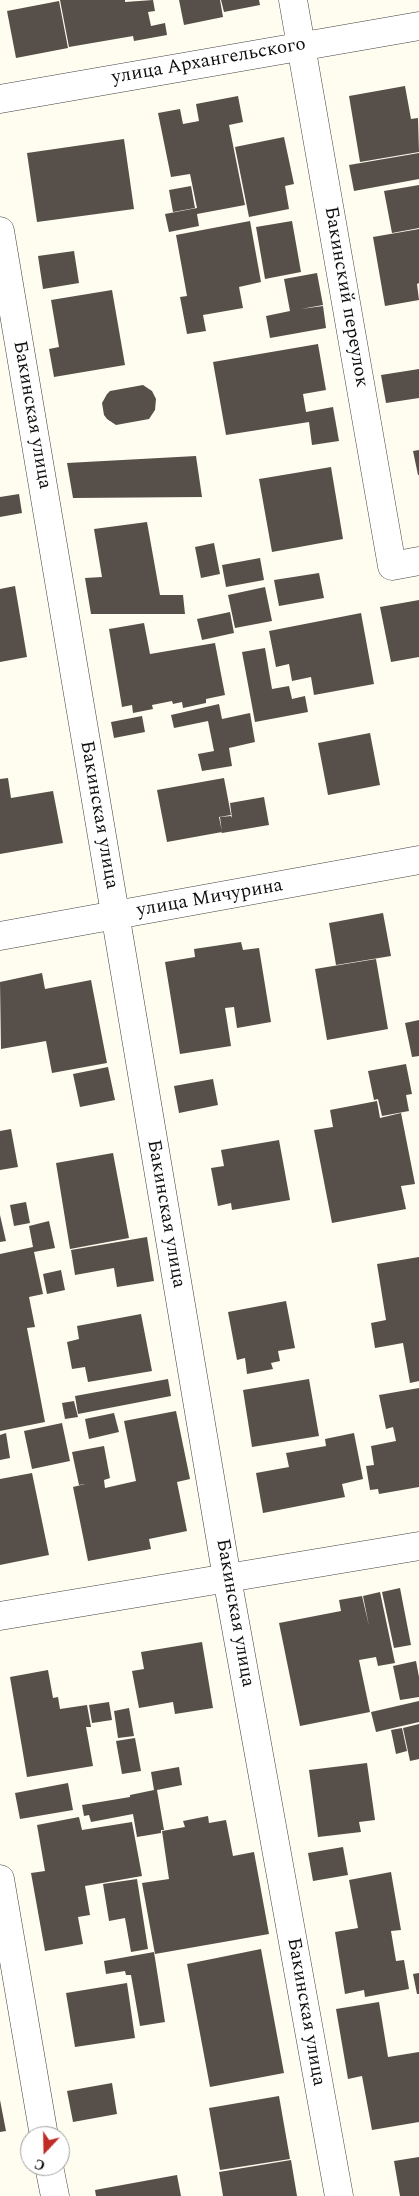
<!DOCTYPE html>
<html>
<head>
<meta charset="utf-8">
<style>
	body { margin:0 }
	#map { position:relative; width:419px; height:2196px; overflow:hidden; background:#fffdef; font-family:Spectral,serif }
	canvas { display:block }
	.north { position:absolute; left:20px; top:2126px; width:50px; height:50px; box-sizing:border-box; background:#fff; border:1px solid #9f9f9f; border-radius:50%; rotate:201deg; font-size:14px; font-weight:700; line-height:20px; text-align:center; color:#0e0e0e }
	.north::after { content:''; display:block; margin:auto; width:18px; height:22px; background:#bf2d26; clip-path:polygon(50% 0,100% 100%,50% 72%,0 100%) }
</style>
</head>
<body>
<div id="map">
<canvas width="419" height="2196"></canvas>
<div class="north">С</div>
</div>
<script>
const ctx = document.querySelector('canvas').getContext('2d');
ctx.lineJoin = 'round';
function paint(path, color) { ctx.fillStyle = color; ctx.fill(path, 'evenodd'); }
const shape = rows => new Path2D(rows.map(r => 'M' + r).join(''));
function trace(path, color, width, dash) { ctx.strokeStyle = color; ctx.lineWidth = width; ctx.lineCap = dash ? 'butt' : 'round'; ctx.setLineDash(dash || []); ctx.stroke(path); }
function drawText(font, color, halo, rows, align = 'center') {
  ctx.font = font + ' Spectral,serif'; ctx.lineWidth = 5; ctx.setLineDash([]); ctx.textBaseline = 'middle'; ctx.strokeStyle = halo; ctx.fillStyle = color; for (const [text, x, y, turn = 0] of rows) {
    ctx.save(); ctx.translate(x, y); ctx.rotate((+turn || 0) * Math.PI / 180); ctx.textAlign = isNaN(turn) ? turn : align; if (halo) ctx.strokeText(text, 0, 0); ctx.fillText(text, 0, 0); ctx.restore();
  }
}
const building = shape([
	[60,0,125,0,125,2,153,0,155,11,148,12,151,26,165,23,167,35,134,41,133,36,69,47],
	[179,0,220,0,223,17,184,25],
	[221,0,259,0,260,5,224,12],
	[59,1,68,48,16,58,7,11],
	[405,86,411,119,418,118,419,152,360,162,349,96],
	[238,96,243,122,229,125,245,205,197,214,199,226,169,232,165,214,197,208,190,174,171,177,158,113,180,109,183,124,199,121,196,104],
	[284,137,294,184,285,186,289,209,249,217,235,147],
	[124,139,134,209,37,222,27,153],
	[419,153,419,179,354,191,349,165],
	[419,185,419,228,392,233,384,191],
	[191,186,195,208,173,212,169,190],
	[250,221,261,282,239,287,243,308,203,315,206,331,187,334,180,297,187,296,176,235],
	[292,221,301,272,265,279,256,227],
	[419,229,419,283,417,284,419,300,385,306,373,237],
	[74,251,79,283,43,289,38,256],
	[317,273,323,305,301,309,323,306,326,328,270,338,266,316,290,311,284,279],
	[112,290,125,365,54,377,49,349,59,347,51,300],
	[318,344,326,390,303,394,306,412,333,407,339,441,312,445,309,422,226,435,213,362],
	[419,369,419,398,386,403,381,375],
	[143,385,152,391,156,399,155,410,149,419,116,425,107,419,104,415,102,403,107,394,110,391],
	[419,450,419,475,418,475,413,451],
	[196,456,202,497,73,498,67,463],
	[331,467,343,539,272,552,259,479],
	[19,494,22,513,0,517,0,497],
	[147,522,160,595,183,595,185,614,91,614,85,578,102,577,94,529],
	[214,543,220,574,201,578,195,547],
	[260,558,264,580,226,587,222,565],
	[319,573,324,598,279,606,274,580],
	[15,586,27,657,0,662,0,589],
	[265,587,272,621,235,628,228,595],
	[419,600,419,657,391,662,380,607],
	[230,612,234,633,202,640,197,619],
	[361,613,374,684,314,695,311,677,292,681,289,664,276,667,269,631],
	[144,623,150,654,215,643,225,695,206,699,206,703,183,708,182,702,173,704,172,701,152,705,153,709,133,713,132,705,122,707,109,629],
	[265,648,272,689,289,686,292,699,305,696,308,712,255,722,242,652],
	[219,704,222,719,250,713,255,742,229,748,232,766,202,771,198,754,214,751,208,721,174,728,171,715],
	[142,716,145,732,114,738,111,722],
	[370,733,380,785,328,795,318,743],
	[8,778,11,798,53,791,63,843,0,854,0,779],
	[224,778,231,815,219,817,222,832,167,842,157,790],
	[264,797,269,825,222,833,220,817,231,816,232,818,230,803],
	[383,913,391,956,336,965,329,923],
	[241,942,243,950,259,948,271,1022,237,1028,234,1007,225,1008,231,1046,180,1054,165,962,195,957,194,949],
	[376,959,388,1029,327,1040,315,969],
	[42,973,45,989,91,980,107,1063,52,1073,46,1041,1,1049,0,982],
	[419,1020,419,1056,412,1057,405,1023],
	[406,1064,412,1094,406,1095,409,1111,382,1116,378,1099,374,1100,368,1071],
	[108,1067,115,1100,80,1107,73,1074],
	[213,1079,218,1105,179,1113,174,1086],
	[377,1101,380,1118,401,1113,415,1184,401,1186,406,1209,332,1223,314,1130,333,1127,330,1110],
	[11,1129,18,1167,0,1170,0,1131],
	[279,1140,290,1200,232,1210,231,1203,218,1206,211,1168,224,1166,221,1150],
	[113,1153,129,1238,70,1249,56,1163],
	[26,1202,30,1223,14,1226,10,1205],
	[0,1215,6,1241,0,1242],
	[49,1221,55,1248,34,1252,43,1294,29,1297,35,1327,27,1328,45,1422,0,1431,0,1254,33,1247,29,1226],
	[147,1237,154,1281,117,1287,114,1268,75,1275,71,1250],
	[419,1257,419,1381,410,1383,403,1343,375,1348,371,1323,386,1320,377,1264],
	[61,1270,65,1290,47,1294,43,1274],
	[286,1301,295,1348,278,1351,280,1361,271,1363,273,1369,247,1374,245,1358,237,1360,228,1312],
	[141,1314,152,1371,88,1382,85,1367,72,1369,67,1342,79,1339,77,1326],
	[168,1379,171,1396,78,1414,75,1396],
	[309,1379,319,1436,252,1447,243,1390],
	[419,1388,419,1487,379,1494,378,1489,370,1490,366,1466,374,1465,371,1446,396,1441,393,1427,386,1429,379,1395],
	[74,1401,78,1417,65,1419,62,1403],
	[176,1411,190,1479,177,1482,187,1531,149,1539,151,1549,88,1561,73,1487,85,1484,79,1485,72,1452,104,1446,110,1478,104,1480,105,1488,136,1481,124,1421],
	[114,1413,119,1432,89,1439,85,1419],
	[62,1423,70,1461,32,1469,24,1431],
	[6,1433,10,1458,0,1460,0,1435],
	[354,1433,363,1479,342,1484,345,1497,263,1513,256,1473,289,1467,286,1453,326,1446,325,1439],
	[32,1473,49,1555,0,1565,0,1479],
	[400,1588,411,1645,394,1648,382,1592],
	[380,1592,395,1663,378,1666,376,1657,359,1660,370,1712,300,1726,279,1623,341,1611,339,1600,362,1596,369,1626,363,1596],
	[202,1642,213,1708,175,1714,173,1702,139,1708,132,1671,144,1669,141,1652],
	[416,1661,419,1677,419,1697,400,1700,393,1666],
	[48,1670,53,1698,58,1697,60,1709,87,1705,91,1727,86,1727,93,1766,27,1777,10,1677],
	[419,1701,419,1722,376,1732,371,1712],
	[109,1702,112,1720,92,1723,89,1705],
	[129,1708,134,1736,118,1738,114,1711],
	[419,1724,419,1759,410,1761,403,1728],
	[402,1728,407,1751,396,1754,391,1730],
	[135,1738,141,1771,122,1774,116,1741],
	[367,1763,375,1820,359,1822,361,1832,318,1837,309,1770],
	[179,1767,182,1785,157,1790,164,1830,161,1830,161,1833,137,1837,133,1814,91,1822,89,1815,84,1816,82,1805,130,1797,130,1795,154,1790,151,1772],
	[68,1783,73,1810,20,1819,15,1793],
	[208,1816,209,1823,226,1820,233,1856,254,1852,269,1934,155,1954,142,1883,169,1879,162,1831,185,1827,183,1821],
	[79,1817,82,1830,132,1822,142,1876,85,1886,90,1915,78,1917,83,1944,45,1951,31,1873,45,1871,37,1825],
	[343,1847,348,1875,313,1881,308,1853],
	[391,1872,401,1930,391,1931,396,1961,404,1960,409,1989,365,1997,364,1990,345,1994,335,1932,358,1928,349,1880],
	[137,1879,148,1949,131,1952,125,1918,109,1921,103,1884],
	[261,1949,284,2073,210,2087,187,1964],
	[154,1952,165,2022,140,2026,131,1975,126,1975,125,1971,106,1974,104,1961],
	[419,1973,419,1994,417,1994,413,1974],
	[127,1983,135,2038,75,2047,66,1993],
	[379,2002,388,2057,419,2052,419,2122,372,2130,362,2076,348,2079,336,2009],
	[112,2083,117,2114,73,2122,67,2091],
	[279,2096,290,2159,220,2170,209,2108],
	[0,2100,6,2131,0,2132],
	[419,2157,419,2196,400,2196,394,2161],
	[291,2160,297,2196,223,2196,219,2172],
	[177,2175,181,2196,96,2196,95,2190]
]);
const minor = shape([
	[293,0,392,566,419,561],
	[0,99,419,26],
	[0,231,227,1578,339,2196],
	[0,936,419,860],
	[0,1616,419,1546],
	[0,1879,44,2136],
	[49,2166,55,2196]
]);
const streetNames = [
	["улица Архангельского",209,62,-10],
	["Бакинский переулок",345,297,80],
	["Бакинская улица",31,415,80],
	["Бакинская улица",98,815,80],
	["улица Мичурина",210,899,-10],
	["Бакинская улица",165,1214,80],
	["Бакинская улица",234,1613,80],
	["Бакинская улица",305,2012,80]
];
paint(building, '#57504a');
trace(minor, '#414141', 29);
trace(minor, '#fff', 28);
drawText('19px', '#0e0e0e', '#fff', streetNames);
</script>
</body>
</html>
